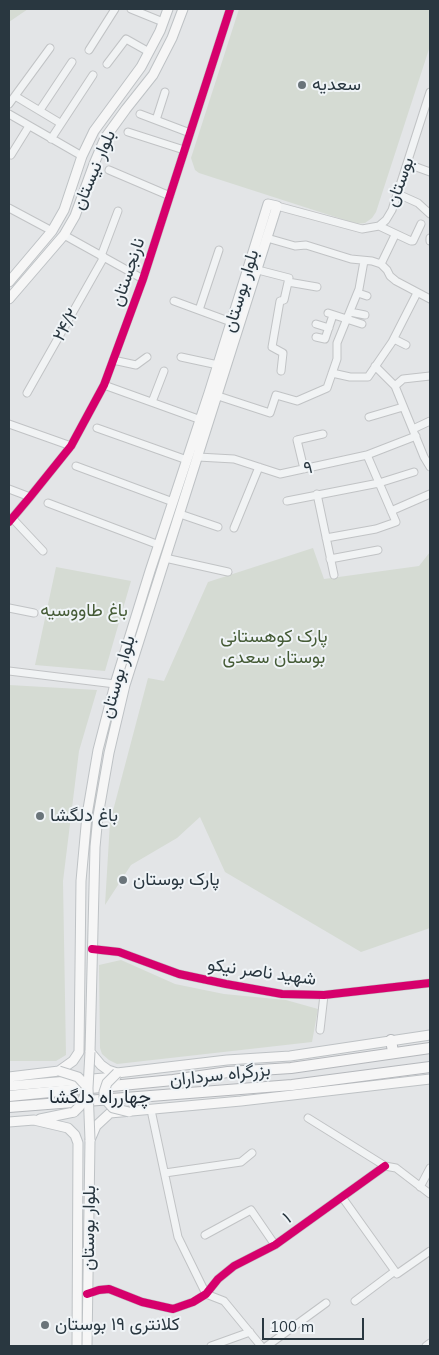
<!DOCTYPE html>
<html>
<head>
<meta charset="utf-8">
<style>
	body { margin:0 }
	#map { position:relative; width:439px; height:1355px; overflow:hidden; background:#e3e5e7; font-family:Mulish,sans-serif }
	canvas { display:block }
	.frame { position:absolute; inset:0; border:10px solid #293740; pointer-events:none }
	.scale { position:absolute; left:262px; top:1318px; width:102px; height:22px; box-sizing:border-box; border:2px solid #293740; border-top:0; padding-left:6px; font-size:15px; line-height:18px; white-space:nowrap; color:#293740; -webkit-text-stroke:4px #f0f4f7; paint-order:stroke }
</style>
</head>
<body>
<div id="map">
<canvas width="439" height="1355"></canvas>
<div class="frame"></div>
<div class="scale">100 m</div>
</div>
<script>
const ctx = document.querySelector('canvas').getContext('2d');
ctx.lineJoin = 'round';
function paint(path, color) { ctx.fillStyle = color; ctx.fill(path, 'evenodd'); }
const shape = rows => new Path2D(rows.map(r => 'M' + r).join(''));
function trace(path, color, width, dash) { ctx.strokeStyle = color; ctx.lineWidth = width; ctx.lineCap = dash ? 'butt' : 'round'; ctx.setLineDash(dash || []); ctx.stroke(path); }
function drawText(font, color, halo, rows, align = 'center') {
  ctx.font = font + ' Mulish,Vazirmatn,sans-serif'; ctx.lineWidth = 4; ctx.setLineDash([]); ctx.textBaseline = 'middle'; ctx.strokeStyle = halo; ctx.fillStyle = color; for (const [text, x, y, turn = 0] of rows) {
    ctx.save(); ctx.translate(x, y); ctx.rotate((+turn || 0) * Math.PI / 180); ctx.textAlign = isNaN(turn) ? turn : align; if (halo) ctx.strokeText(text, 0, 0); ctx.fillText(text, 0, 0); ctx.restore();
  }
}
const green = shape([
	[9,9,28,9,9,22],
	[239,9,430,9,430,46,376,212,372,218,365,223,357,224,199,173,195,170,191,158],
	[313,548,324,579,419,566,430,552,430,928,361,952,225,872,200,817,177,838,131,865,105,905,110,822,148,678,164,681,208,582],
	[56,567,131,581,105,671,35,665],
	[9,685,97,690,79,751,63,881,66,1055,56,1061,9,1061],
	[121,960,175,984,224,994,286,1000,318,1009,312,1042,117,1064,109,1060,102,1054,100,1048,99,965]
]);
const minor = shape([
	[131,9,163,22],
	[89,50,115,9],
	[107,64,126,39,149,52],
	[15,96,60,123],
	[9,104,50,48],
	[40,110,72,62],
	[9,114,82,156],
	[140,114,190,133],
	[156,120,165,92],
	[128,132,184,150],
	[51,139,93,75],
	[11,155,29,126],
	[408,164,430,172],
	[109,170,170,196],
	[398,194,418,203,430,214],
	[277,206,362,229,379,226,386,220,392,210,430,92],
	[9,208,52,231],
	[379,226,411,241,413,241,421,224],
	[64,235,143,279],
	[267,238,295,246,306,245,351,259,372,261,381,264,387,270,390,276,396,281,430,299],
	[430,238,430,241],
	[101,256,118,211],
	[381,264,395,235],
	[258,270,289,278,284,300,280,301,272,347,283,353,281,371],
	[288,282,317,287],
	[358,293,367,296],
	[174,301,231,322],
	[199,310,219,250],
	[350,312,365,315],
	[328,313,362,324],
	[316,324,329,328],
	[316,337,325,339,333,315],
	[394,339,406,345],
	[181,357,218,365],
	[113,360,136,365,147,357],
	[375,366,395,386,424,457,430,467],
	[332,373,350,377,368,377,392,342,417,293],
	[104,385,201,420],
	[395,386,403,379,430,376],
	[27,393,104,257],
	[212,394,270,413,276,395,297,401,327,388,337,359,337,343,359,289,364,261],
	[152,402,164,371],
	[369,417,403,407],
	[9,424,71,446],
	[97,428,187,460],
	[413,429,430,421],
	[198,457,234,459,280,474,367,455,416,436],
	[76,466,173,502],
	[304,469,297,440,323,434],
	[9,489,30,497],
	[317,494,334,575],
	[287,501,379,483,414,472],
	[48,503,159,545],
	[391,511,430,494],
	[180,514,218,527],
	[12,518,43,551],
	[9,522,30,497,71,446,104,385,143,279,230,9],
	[234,528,259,467],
	[326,538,376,529,396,522,367,455],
	[165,558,228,572],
	[330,559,378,550],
	[9,608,34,613],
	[9,671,115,684],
	[92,949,119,952,179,974,226,984,282,994,324,995,430,983],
	[320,1030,324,995],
	[151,1110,178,1237,206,1294],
	[308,1118,385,1166,396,1168,430,1194],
	[165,1173,241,1162,252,1153],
	[420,1187,430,1168],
	[342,1197,397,1274,430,1251],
	[205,1235,251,1210,275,1245],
	[87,1294,99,1290,109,1289,142,1302,173,1309,193,1302,206,1294,218,1279,234,1266,275,1245,385,1166],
	[206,1294,224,1301,261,1346],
	[355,1301,395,1271],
	[211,1346,250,1332],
	[267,1346,326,1303],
	[426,1346,430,1343]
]);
const major = shape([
	[9,282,52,231,64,210,82,156,94,131,141,67,160,31,168,9],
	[9,299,64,235,75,216,94,164,105,138,126,109,153,75,172,38,183,9],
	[9,1077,59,1071,73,1061,79,1052,81,881,87,815,98,750,115,684,150,571,209,393,268,204,277,206,125,685,109,753,98,816,95,847,90,1052,101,1065,108,1070,117,1073,227,1060,290,1056,430,1035],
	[9,1086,116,1077],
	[40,1119,74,1112],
	[9,1122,34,1120,68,1128,75,1135,78,1143,77,1346],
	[87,1346,90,1140,96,1126,110,1113,241,1101,430,1079]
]);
const highway = shape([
	[391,1040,393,1052],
	[9,1096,173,1080,228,1072,291,1068,430,1048],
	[9,1107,292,1085,430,1067]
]);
const majorBridge = shape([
	[59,1071,78,1077,88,1088,80,1106,74,1112],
	[117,1073,107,1083,104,1092,104,1098,113,1108,129,1112],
	[90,1140,88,1088,90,1052]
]);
const cycleway = shape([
	[9,522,30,497,71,446,104,385,143,279,230,9],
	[92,949,119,952,179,974,226,984,282,994,324,995,430,983],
	[87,1294,99,1290,109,1289,142,1302,173,1309,193,1302,206,1294,218,1279,234,1266,275,1245,385,1166]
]);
const markers = [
	[302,85,5,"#6a747a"],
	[40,816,5,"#6a747a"],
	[123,880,5,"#6a747a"],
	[45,1325,5,"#6a747a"]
];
const poiNames = [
	["سعدیه",312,85],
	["باغ دلگشا",50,816],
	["پارک بوستان",133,880],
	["کلانتری ۱۹ بوستان",55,1325]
];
const streetNames = [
	["بلوار نیستان",94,170,-67],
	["بوستان",400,182,-70],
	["نارنجستان",128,272,-71],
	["بلوار بوستان",241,291,-73],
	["۲۴/۲",66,325,-61],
	["۹",308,468,-12],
	["بلوار بوستان",118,677,-74],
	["شهید ناصر نیکو",262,972,8],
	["بزرگراه سرداران",220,1075,-6],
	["۱",287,1218,-35],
	["بلوار بوستان",89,1228,-89]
];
const parkNames = [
	["باغ طاووسیه",84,611],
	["پارک کوهستانی",274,637],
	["بوستان سعدی",274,658]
];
const neighbourhoodNames = [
	["چهارراه دلگشا",100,1097]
];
paint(green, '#d5dbd3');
trace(minor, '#c1c3c5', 9);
trace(major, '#bec2c5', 11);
trace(highway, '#b5b8bc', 12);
trace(minor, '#f1f3f4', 7);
trace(major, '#f6f6f6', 9);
trace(highway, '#f6f6f6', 10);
trace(majorBridge, '#bec2c5', 11, []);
trace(majorBridge, '#f6f6f6', 9);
trace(cycleway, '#d6006c', 8);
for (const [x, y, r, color] of markers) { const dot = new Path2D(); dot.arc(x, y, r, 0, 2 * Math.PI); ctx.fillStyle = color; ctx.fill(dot); trace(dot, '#f0f4f7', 2); }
drawText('18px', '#293740', '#f0f4f7', poiNames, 'left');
drawText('18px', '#293740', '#f0f4f7', streetNames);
drawText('18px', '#465c37', '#f0f4f7', parkNames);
drawText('19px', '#1c2731', '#f0f4f7', neighbourhoodNames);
</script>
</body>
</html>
